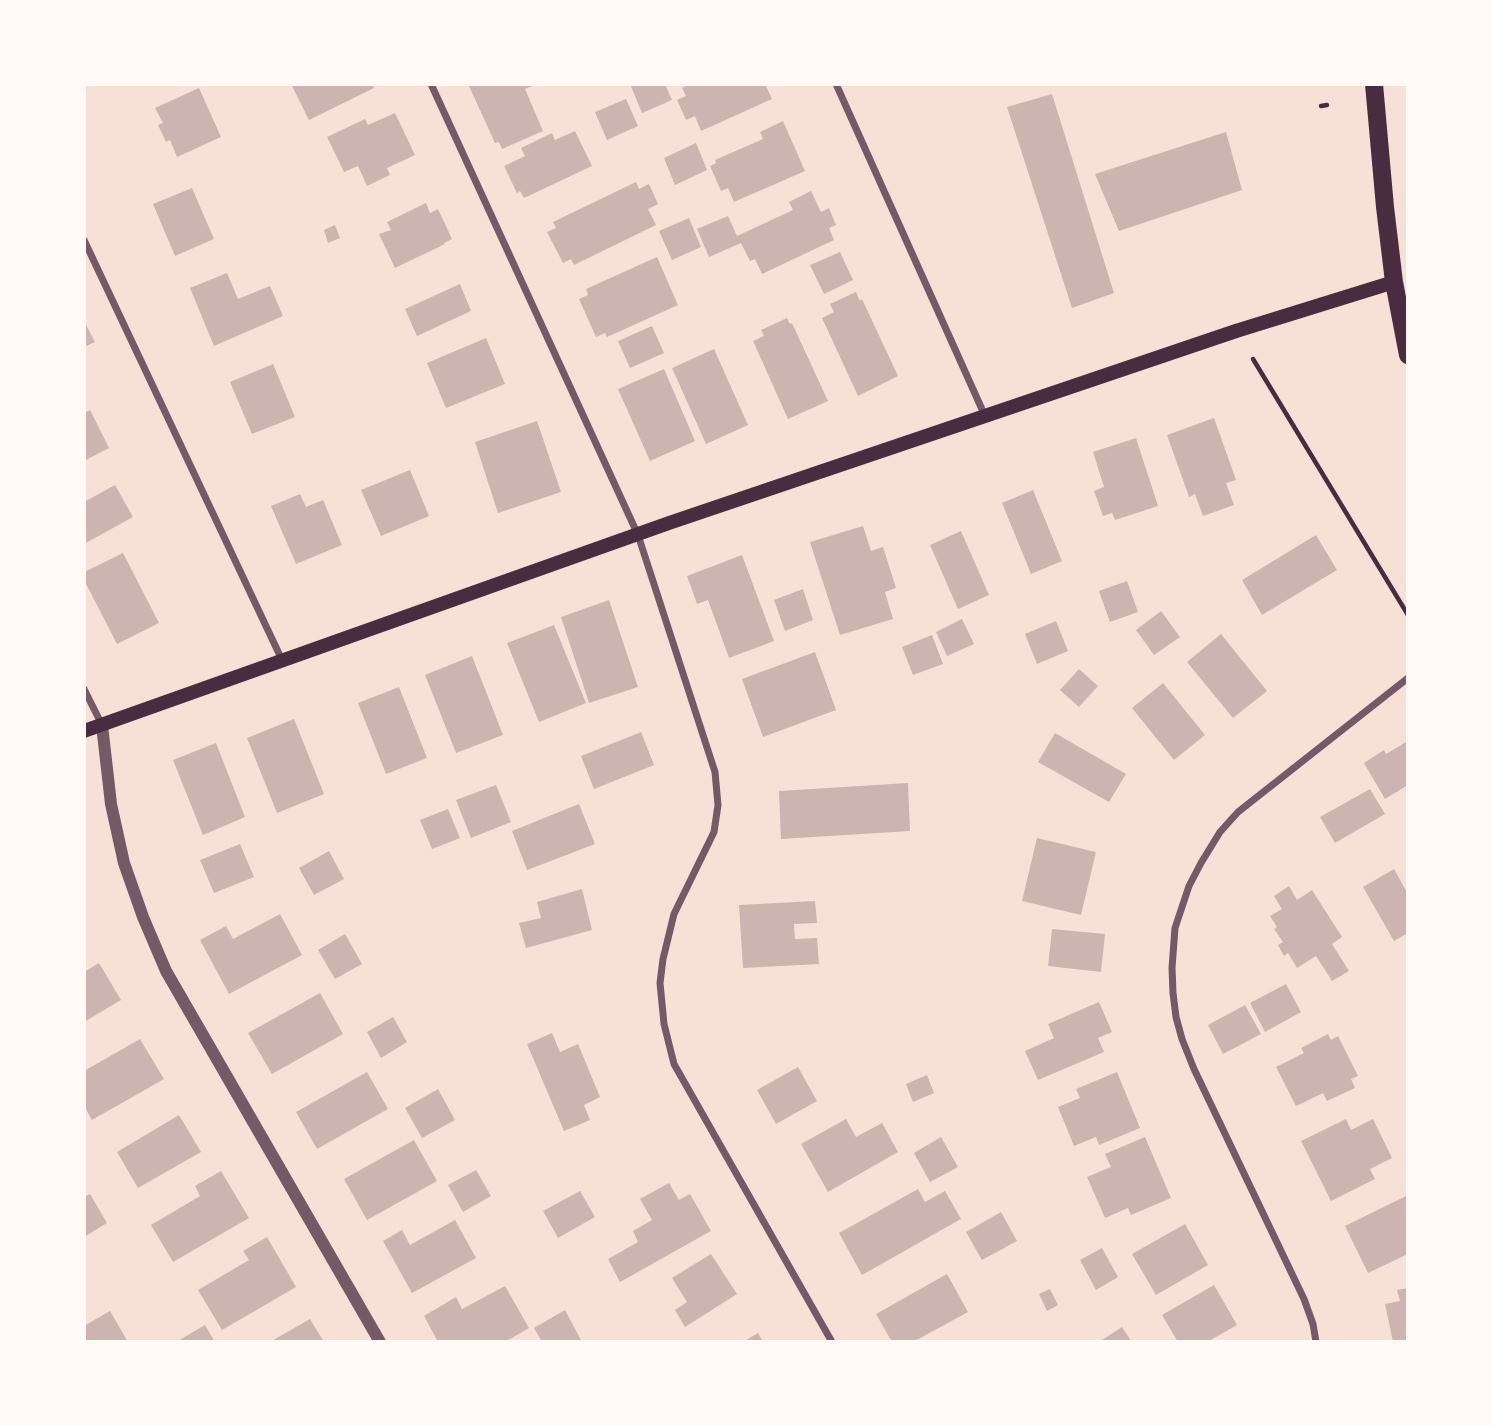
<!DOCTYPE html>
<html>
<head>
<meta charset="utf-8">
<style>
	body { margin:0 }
	#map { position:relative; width:1492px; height:1426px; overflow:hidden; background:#f7e1d7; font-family:Signika,sans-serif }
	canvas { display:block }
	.frame { position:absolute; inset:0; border:86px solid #fffaf5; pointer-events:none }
</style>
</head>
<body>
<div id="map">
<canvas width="1492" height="1426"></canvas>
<div class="frame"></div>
</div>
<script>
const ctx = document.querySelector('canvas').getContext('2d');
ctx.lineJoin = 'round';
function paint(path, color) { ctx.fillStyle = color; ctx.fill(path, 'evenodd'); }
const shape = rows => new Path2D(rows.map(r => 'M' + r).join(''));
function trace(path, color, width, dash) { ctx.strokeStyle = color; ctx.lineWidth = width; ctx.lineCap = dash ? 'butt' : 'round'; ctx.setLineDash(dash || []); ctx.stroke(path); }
const building = shape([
	[291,84,372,84,374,88,309,120],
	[468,84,537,84,525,89,543,131,502,149,499,142,495,143],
	[630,84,665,84,672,100,642,113],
	[690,84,765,84,772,99,701,131,695,116,686,120,677,100,686,96,682,88],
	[199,88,221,137,177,157,170,140,166,142,158,125,163,123,155,108],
	[1052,94,1114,293,1072,308,1007,107],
	[626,99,638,126,607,140,595,112],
	[395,113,415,155,387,168,390,175,367,186,358,166,344,172,327,137,365,119,368,125],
	[783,121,805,171,734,202,728,188,721,191,710,166,716,163,715,160,763,139,760,132],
	[575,131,592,166,524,198,520,191,517,193,504,166,525,156,521,148,552,133,555,140],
	[1226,132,1242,190,1119,231,1095,174],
	[696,143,707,170,675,185,664,158],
	[636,182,639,189,649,184,658,204,648,209,656,225,574,265,571,259,563,263,547,232,556,228,553,222],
	[192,188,214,239,175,256,153,204],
	[811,191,821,212,829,208,836,225,829,228,834,240,762,274,755,259,750,261,741,243,709,257,697,229,728,216,737,236,793,210,789,202],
	[426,203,430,213,438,209,452,239,444,243,445,244,395,268,379,234,391,230,387,222],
	[689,218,701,247,672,260,659,231],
	[335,225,340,238,328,243,324,230],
	[840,252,853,280,824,294,810,265],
	[657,257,678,305,607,337,605,333,596,337,579,299,588,295,586,289],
	[227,273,238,299,270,286,283,316,214,346,190,288],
	[460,284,471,311,417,336,405,309],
	[856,292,860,301,862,299,898,376,858,396,822,318,834,312,830,304],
	[787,318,790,324,792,323,828,401,788,419,753,341,764,336,761,330],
	[84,321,95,342,84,347],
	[652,326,664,353,630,368,618,341],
	[486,338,505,384,446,408,427,363],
	[714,349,748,425,706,444,672,368],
	[273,364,295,417,252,434,230,382],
	[664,369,695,441,650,461,618,389],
	[90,410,109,448,84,461,84,413],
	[1214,418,1236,480,1226,483,1234,505,1203,516,1195,494,1189,497,1167,435],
	[537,421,561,492,498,513,475,442],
	[1136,438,1158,506,1115,520,1112,513,1103,516,1094,491,1104,487,1093,452],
	[410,470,429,516,381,536,361,490],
	[115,485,133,517,84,544,84,502],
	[1033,490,1062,561,1031,574,1002,503],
	[300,494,306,507,323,500,342,545,296,564,271,506],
	[863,526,871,551,883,547,896,588,885,592,893,619,840,635,810,542],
	[961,531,989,595,958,609,930,545],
	[1316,535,1337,570,1262,615,1242,580],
	[123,553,159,623,117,644,84,580,84,572],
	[742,555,774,641,729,658,708,600,697,604,687,576],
	[1127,581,1138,612,1110,622,1099,591],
	[803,589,813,620,785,631,774,600],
	[609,600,638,687,589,703,561,617],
	[1161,611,1180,637,1154,655,1136,630],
	[962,619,974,644,947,656,936,632],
	[1056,621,1068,651,1037,664,1025,634],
	[554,625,586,703,539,722,507,643],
	[1221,634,1267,691,1233,718,1187,662],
	[932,635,943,664,913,675,902,647],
	[815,652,836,710,763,737,742,679],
	[472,656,503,735,456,753,425,675],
	[1079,669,1098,686,1079,707,1060,690],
	[1163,683,1205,735,1174,760,1132,708],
	[399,687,427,758,386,774,358,703],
	[294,719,324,794,277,813,247,738],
	[641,732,654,765,594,789,581,756],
	[1055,733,1126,774,1109,802,1038,762],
	[1408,741,1408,785,1385,799,1364,763,1384,750,1386,754],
	[216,743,245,817,203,835,173,760],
	[908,783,910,831,781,839,779,791],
	[496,785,511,822,471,838,456,800],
	[1370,789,1385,814,1335,843,1320,817],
	[579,804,595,844,527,870,512,831],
	[448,809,460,838,432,849,420,820],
	[1037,838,1096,852,1081,915,1022,901],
	[240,844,254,877,214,893,200,860],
	[329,851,344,879,314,895,299,868],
	[1394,869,1408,894,1408,933,1394,941,1363,887],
	[1289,886,1297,900,1312,890,1342,937,1332,944,1349,971,1332,981,1316,956,1297,968,1288,953,1284,956,1278,945,1283,942,1274,929,1277,927,1270,916,1282,909,1274,896],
	[582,889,592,930,526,948,519,923,541,918,537,902],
	[815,901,817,923,794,924,795,939,817,938,819,964,743,968,739,905],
	[280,914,302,955,229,994,200,940,226,926,233,939],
	[1052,929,1105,934,1101,972,1048,966],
	[345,934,362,964,335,979,318,950],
	[99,963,121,1000,84,1022,84,972],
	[1286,984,1301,1012,1265,1032,1250,1003],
	[320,993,343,1034,272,1074,248,1033],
	[1099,1002,1112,1032,1098,1038,1104,1052,1038,1080,1025,1051,1054,1038,1048,1024],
	[1245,1005,1261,1034,1223,1054,1208,1025],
	[393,1017,407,1042,381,1058,367,1032],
	[552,1033,560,1052,578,1044,600,1097,584,1105,590,1120,564,1131,527,1044],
	[1328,1034,1331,1040,1338,1036,1358,1076,1351,1079,1355,1088,1327,1101,1323,1093,1296,1106,1276,1067,1304,1053,1301,1048],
	[140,1039,164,1079,92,1120,84,1106,84,1071],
	[798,1067,817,1101,776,1124,757,1090],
	[367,1072,388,1109,317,1149,296,1112],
	[1117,1072,1140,1128,1099,1145,1096,1137,1074,1146,1058,1107,1080,1098,1076,1089],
	[927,1075,934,1093,913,1102,906,1084],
	[438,1089,455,1120,422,1138,405,1108],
	[179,1115,201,1152,138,1188,117,1152],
	[846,1119,856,1137,882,1123,898,1152,828,1192,801,1144],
	[1346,1119,1351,1130,1373,1119,1392,1158,1370,1169,1375,1179,1331,1201,1301,1141],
	[941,1137,958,1167,930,1182,914,1153],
	[1145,1137,1171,1198,1131,1215,1128,1208,1105,1218,1087,1177,1111,1167,1105,1154],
	[414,1140,437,1181,367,1220,344,1179],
	[476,1170,491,1196,463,1212,448,1185],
	[221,1171,249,1218,173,1262,151,1225,200,1196,195,1186],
	[669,1183,679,1200,690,1194,711,1231,620,1282,608,1259,638,1242,633,1231,652,1220,640,1199],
	[918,1189,925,1202,945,1191,961,1219,862,1275,839,1233],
	[580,1191,595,1217,558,1238,543,1211],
	[90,1194,107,1223,84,1237,84,1197],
	[1406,1196,1408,1201,1408,1254,1368,1273,1345,1226],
	[1001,1212,1017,1241,982,1260,966,1232],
	[455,1220,476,1258,412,1293,383,1241,402,1230,410,1245],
	[1185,1224,1208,1265,1156,1295,1132,1254],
	[267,1237,296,1287,222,1330,198,1290,249,1260,243,1251],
	[1102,1248,1118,1277,1096,1290,1080,1260],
	[711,1254,737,1294,685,1327,675,1310,687,1302,672,1278],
	[947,1274,968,1312,913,1342,892,1342,876,1314],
	[1214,1285,1237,1325,1207,1342,1178,1342,1162,1315],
	[505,1286,529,1328,505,1342,438,1342,424,1316,456,1297,462,1309],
	[1408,1288,1408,1342,1393,1342,1385,1304,1400,1301,1397,1290],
	[1050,1289,1058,1305,1047,1311,1039,1294],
	[565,1310,582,1342,542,1342,534,1328],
	[110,1311,128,1342,84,1342,84,1326],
	[310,1319,324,1342,270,1342],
	[205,1325,215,1342,176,1342],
	[1122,1327,1132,1342,1099,1342],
	[758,1333,763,1342,743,1342]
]);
const path = shape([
	[1321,106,1327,105],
	[1253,359,1408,615]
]);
const minor = shape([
	[431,84,638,535,715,772,718,805,714,832,674,914,663,959,660,983,664,1024,674,1064,832,1342],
	[836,84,985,416],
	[84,240,282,660],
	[84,689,102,725],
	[1316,1342,1313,1324,1304,1299,1194,1069,1182,1039,1176,1017,1173,993,1172,968,1175,928,1189,886,1201,863,1220,832,1238,812,1408,678]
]);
const tertiary = shape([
	[102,725,111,804,124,863,143,917,166,971,380,1342]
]);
const secondary = shape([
	[84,731,669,523,1236,331,1394,282]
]);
const primary = shape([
	[1374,84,1385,207,1394,282,1408,355]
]);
paint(building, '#ccb4b1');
trace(path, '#4a2c40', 4.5);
trace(minor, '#755966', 7);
trace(tertiary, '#755966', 12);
trace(secondary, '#4a2c40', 14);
trace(primary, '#4a2c40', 18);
</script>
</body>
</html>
